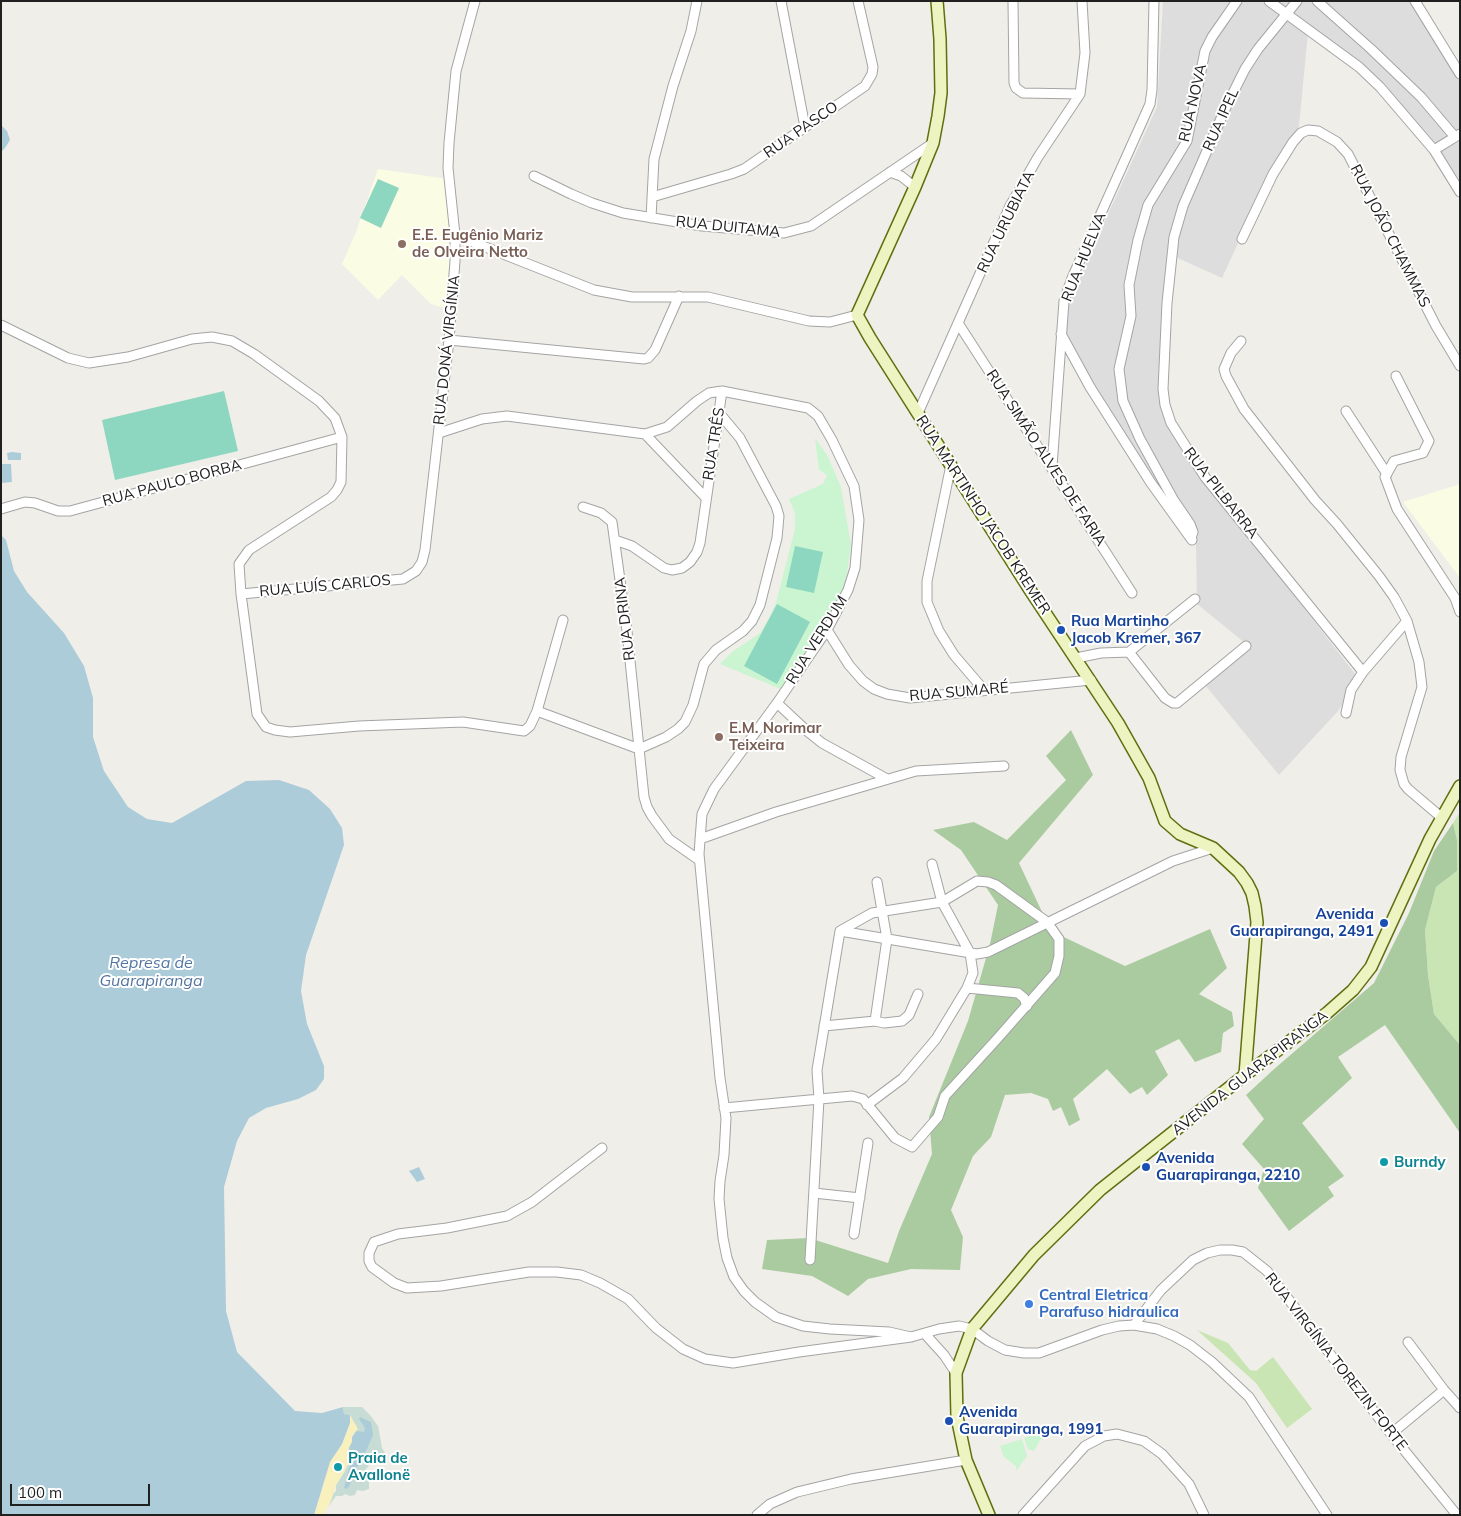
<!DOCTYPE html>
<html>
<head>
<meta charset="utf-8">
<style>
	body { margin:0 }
	#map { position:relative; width:1461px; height:1516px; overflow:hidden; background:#f0eee8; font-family:Mulish,sans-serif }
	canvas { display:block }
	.frame { position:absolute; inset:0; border:2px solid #202020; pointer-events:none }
	.scale { position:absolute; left:10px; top:1484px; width:140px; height:22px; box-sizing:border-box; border:2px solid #202020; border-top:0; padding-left:6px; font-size:15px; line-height:18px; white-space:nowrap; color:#202020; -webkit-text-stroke:4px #fff; paint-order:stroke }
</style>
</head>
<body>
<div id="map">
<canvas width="1461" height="1516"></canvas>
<div class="frame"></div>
<div class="scale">100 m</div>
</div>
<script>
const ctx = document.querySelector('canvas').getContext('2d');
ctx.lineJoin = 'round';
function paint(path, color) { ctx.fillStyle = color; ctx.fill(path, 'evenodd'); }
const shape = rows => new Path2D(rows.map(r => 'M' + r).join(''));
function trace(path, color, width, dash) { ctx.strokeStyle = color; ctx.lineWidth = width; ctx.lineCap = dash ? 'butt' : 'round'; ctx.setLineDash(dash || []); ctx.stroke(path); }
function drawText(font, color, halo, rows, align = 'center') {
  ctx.font = font + ' Mulish,sans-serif'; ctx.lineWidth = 4; ctx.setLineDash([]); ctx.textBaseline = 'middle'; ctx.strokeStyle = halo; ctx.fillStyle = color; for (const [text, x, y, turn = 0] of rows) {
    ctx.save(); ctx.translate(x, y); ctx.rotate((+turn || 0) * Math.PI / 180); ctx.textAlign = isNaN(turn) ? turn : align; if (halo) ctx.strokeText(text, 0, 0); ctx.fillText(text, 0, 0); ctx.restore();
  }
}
const residential = shape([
	[1163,1,1411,1,1421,14,1460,79,1460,196,1434,155,1403,113,1358,70,1308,33,1298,136,1264,187,1222,278,1169,254,1159,379,1164,415,1182,451,1359,679,1338,711,1279,775,1205,685,1250,647,1197,604,1196,544,1066,340,1066,306,1157,107]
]);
const education = shape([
	[378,169,448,179,454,256,450,310,431,304,402,275,378,300,342,264,356,232],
	[1460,484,1460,578,1403,502]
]);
const grass = shape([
	[1460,812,1460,1045,1434,1014,1428,975,1425,930,1436,887,1457,871,1457,840,1453,823],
	[1197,1330,1228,1343,1250,1370,1256,1371,1273,1357,1312,1409,1287,1428,1256,1383]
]);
const forest = shape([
	[1071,730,1093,775,1019,863,1051,931,1125,966,1210,929,1227,968,1199,994,1232,1012,1234,1026,1223,1033,1221,1052,1195,1062,1179,1039,1155,1051,1168,1075,1147,1095,1142,1087,1130,1094,1107,1069,1073,1099,1080,1120,1069,1126,1061,1107,1053,1111,1048,1099,1031,1093,1005,1095,991,1137,973,1156,951,1210,963,1237,960,1270,911,1269,868,1279,848,1296,812,1276,762,1269,767,1240,809,1238,888,1263,899,1231,932,1154,929,1117,968,1021,990,944,998,905,961,850,933,830,974,822,1007,840,1066,780,1046,756],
	[1453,823,1457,840,1457,871,1436,887,1425,930,1428,975,1434,1014,1460,1045,1460,1133,1385,1025,1338,1057,1352,1078,1302,1123,1344,1176,1328,1187,1334,1196,1289,1231,1258,1188,1264,1169,1242,1144,1264,1119,1246,1095,1273,1070,1374,983,1409,913,1434,851]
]);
const wetland = shape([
	[343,1407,362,1407,370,1415,378,1426,382,1448,386,1455,381,1455,381,1460,374,1464,370,1464,362,1474,369,1482,369,1489,363,1491,357,1490,355,1495,350,1496,345,1494,342,1496,336,1496,329,1506,332,1495,336,1491,336,1485,345,1471,348,1461,348,1450,356,1428,350,1415,344,1414]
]);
const sand = shape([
	[350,1415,358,1429,353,1434,352,1442,348,1450,347,1456,349,1463,336,1485,331,1501,323,1515,314,1515,330,1462,342,1444,350,1423]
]);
const park = shape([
	[815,438,827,455,841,487,851,545,846,580,839,603,783,690,720,664,732,652,760,633,769,618,776,603,795,529,795,513,789,499,823,484,827,475,819,470],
	[1047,1430,1052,1432,1046,1438,1040,1440,1034,1451,1028,1449,1024,1438],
	[1022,1439,1027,1456,1016,1471,1016,1466,1004,1457,1000,1446]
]);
const pitch = shape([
	[378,179,399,188,381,228,360,218],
	[224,391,238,451,115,480,102,420],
	[795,546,823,552,814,593,786,587],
	[777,604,810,622,777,684,744,666]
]);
const water = shape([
	[1,125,7,131,10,140,5,148,1,152],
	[12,452,21,453,21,460,8,460,7,453],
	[1,464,11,464,12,482,1,483],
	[1,535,6,540,14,571,27,592,64,633,84,666,93,698,93,737,104,771,128,807,147,819,172,823,246,781,279,780,309,790,330,809,342,828,344,845,306,955,301,991,307,1024,324,1066,324,1079,316,1090,298,1099,266,1108,249,1118,237,1141,224,1187,226,1311,237,1352,295,1411,322,1413,343,1407,344,1414,350,1415,350,1423,342,1444,330,1462,314,1515,1,1515],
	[419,1167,425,1179,417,1182,409,1171],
	[360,1417,371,1422,373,1435,361,1462,351,1474,350,1479,352,1481,347,1489,344,1488,349,1468,354,1462,349,1448,352,1442,352,1437,357,1431,364,1432,365,1428,359,1419]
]);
const street = shape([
	[781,1,805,127],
	[1013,1,1014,83,1016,88,1023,93,1080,94],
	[1269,1,1359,67,1380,87,1434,150,1460,192],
	[1297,1,1258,49,1245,69,1226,107,1183,206,1174,237,1167,303,1163,389,1165,405,1171,423,1205,477,1363,672,1351,690,1346,713],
	[1317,1,1371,49,1421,97,1455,137],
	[1415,1,1460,74],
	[1434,150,1460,134],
	[890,172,901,176,915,187],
	[534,176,571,194,592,203,623,213,702,226,784,233,811,226,933,143],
	[652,197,731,174,744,169,865,86,872,74,873,67,858,1],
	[651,218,654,159,673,86,691,31,697,1],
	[455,235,594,290,632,297,708,297,809,321,830,322,857,315],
	[1242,239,1273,174,1293,142,1301,133,1308,130,1318,131,1337,142,1348,154,1436,326,1460,366],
	[958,323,1132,593],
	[1,325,68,358,89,363,128,357,192,339,212,337,232,341,254,354,319,401,335,418,342,437,341,482,337,490,331,497,249,550,239,564,241,594,257,714,266,727,275,730,290,732,359,726,463,722,524,731,530,726,537,711,563,620],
	[1061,334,1090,387,1151,483,1192,540],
	[449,340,644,359,648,358,655,350,679,296],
	[1241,341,1231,353,1224,369,1226,376,1244,409,1315,500,1337,524,1379,576,1394,597,1407,621,1419,662,1422,687,1401,757,1400,770,1404,784,1408,789,1441,817],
	[1396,376,1429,441,1423,453,1394,461,1385,477,1397,509,1455,598,1460,612],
	[1346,411,1387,474],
	[918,413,1010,206,1038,157,1080,94,1085,53,1082,1],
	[439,433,482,419,507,416,645,434,667,427,697,401,709,393,722,391,808,408,818,416,832,440,854,486,859,520,855,568,848,590,827,630,777,703,714,789,702,814,701,827,699,854,720,1078,726,1118,724,1155,720,1181,719,1199,723,1238,727,1258,734,1277,744,1291,755,1302,776,1317,803,1326,830,1329,889,1332,911,1337],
	[645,434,706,498],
	[951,465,927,581,927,602,939,631,954,655,984,690],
	[1052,467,1064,301,1072,278,1150,104,1152,90,1154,1],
	[583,507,601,513,612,522,627,631,644,797,647,807,652,816,669,839,699,860],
	[1,509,25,502,35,503,58,511,70,511,342,437],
	[1191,538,1193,532,1190,524,1173,499,1140,439,1123,401,1119,369,1131,316,1129,285,1138,240,1148,205,1187,141,1205,51,1212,37,1237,1],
	[615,540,632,546,664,568,672,570,682,568,690,562,697,552,700,543,722,391],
	[241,594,403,579,416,571,422,562,425,550,449,340,455,261,455,235,448,168,449,143,456,71,475,1],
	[827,630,849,665,863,681,874,689,887,694,910,698,1091,680],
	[1129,652,1165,698,1173,703,1177,703,1246,646],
	[1076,658,1101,653,1129,652,1195,599],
	[1363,672,1407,621],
	[777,703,807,731,822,743,887,779],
	[537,711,639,749],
	[639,749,666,737,678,729,685,722,693,705,704,664,716,650,743,631,752,621,760,605,777,538,779,516,776,506,740,438,720,414],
	[700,839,776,812,916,771,1004,766],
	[932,864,942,902,970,953,973,973,967,988,1018,993,1024,998,1027,1006],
	[875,1021,887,939,877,882],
	[824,1026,875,1021,884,1023,902,1021,909,1015,918,994],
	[867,1105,903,1078,936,1039,967,988],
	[724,1108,852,1096,863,1099,895,1138,912,1147,938,1117,945,1096,997,1039,1055,973,1059,956,1059,939,1047,922,996,885,988,882,977,881,942,902,872,913,840,931],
	[602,1148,532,1202,507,1216,447,1228,398,1234,374,1242,369,1253,369,1261,372,1267,394,1283,407,1288,441,1286,529,1272,557,1272,581,1275,600,1283,628,1299,656,1328,683,1349,705,1359,733,1363,799,1352,911,1337,939,1329,959,1326,972,1329,988,1341,1005,1350,1024,1353,1039,1353,1102,1330,1119,1326,1134,1325,1157,1329,1174,1336,1190,1345,1212,1362,1249,1397,1327,1515],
	[814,1193,860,1198],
	[854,1234,868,1143],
	[810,1260,819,1099,817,1070,840,931,977,954,988,952,1173,861,1213,848],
	[1134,1325,1161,1290,1193,1260,1207,1253,1220,1250,1232,1250,1243,1252,1267,1271,1391,1434,1457,1515],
	[925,1334,944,1355,956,1373],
	[1408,1342,1444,1390,1460,1408],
	[1391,1434,1444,1390],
	[757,1515,770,1504,797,1492,851,1479,966,1460],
	[1023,1515,1085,1446,1104,1436,1117,1434,1144,1441,1162,1454,1189,1484,1204,1515]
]);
const secondary = shape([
	[937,1,940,39,941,93,938,116,933,143,915,187,857,315,870,338,1030,590,1118,723,1149,778,1165,821,1180,834,1213,848,1239,872,1247,883,1252,893,1255,906,1257,922,1245,1075],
	[989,1515,966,1460,957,1417,956,1373,972,1329,1034,1255,1100,1190,1245,1075,1327,1013,1353,990,1371,967,1430,839,1460,786]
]);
const markers = [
	[402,244,5,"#8d6e63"],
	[1061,630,5,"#1a4fb4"],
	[719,737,5,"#8d6e63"],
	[1384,923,5,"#1a4fb4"],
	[1384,1162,5,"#0f9aa8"],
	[1146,1167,5,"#1a4fb4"],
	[1029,1304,5,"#3f7fe0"],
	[949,1421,5,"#1a4fb4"],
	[338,1467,5,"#0f9aa8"]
];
const streetNames = [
	["RUA NOVA",1193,103,-77],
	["RUA IPEL",1221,120,-66],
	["RUA PASCO",801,130,-35],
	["RUA URUBIATA",1006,222,-64],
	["RUA DUITAMA",728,227,6],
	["RUA JOÃO CHAMMAS",1390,236,63],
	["RUA HUELVA",1084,257,-68],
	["RUA DONÁ VIRGÍNIA",447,350,-84],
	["RUA TRÊS",714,444,-81],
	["RUA SIMÃO ALVES DE FARIA",1046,458,57],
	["RUA PAULO BORBA",172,483,-15],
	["RUA PILBARRA",1221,493,52],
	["RUA MARTINHO JACOB KREMER",983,515,57],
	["RUA LUÍS CARLOS",325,586,-5],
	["RUA DRINA",625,619,-97],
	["RUA VERDUM",817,640,-58],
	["RUA SUMARÉ",959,692,-5],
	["AVENIDA GUARAPIRANGA",1250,1073,-38],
	["RUA VIRGÍNIA TOREZIN FORTE",1336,1362,52]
];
const educationNames = [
	["E.E. Eugênio Mariz",412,235],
	["de Olveira Netto",412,252],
	["E.M. Norimar",729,728],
	["Teixeira",729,745]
];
const transitNames = [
	["Rua Martinho",1071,621],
	["Jacob Kremer, 367",1071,638],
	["Avenida",1374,914,"right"],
	["Guarapiranga, 2491",1374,931,"right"],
	["Avenida",1156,1158],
	["Guarapiranga, 2210",1156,1175],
	["Avenida",959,1412],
	["Guarapiranga, 1991",959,1429]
];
const cultureNames = [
	["Burndy",1394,1162],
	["Praia de",348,1458],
	["Avallonë",348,1475]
];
const shopNames = [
	["Central Eletrica",1039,1295],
	["Parafuso hidraulica",1039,1312]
];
const waterNames = [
	["Represa de",151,963],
	["Guarapiranga",151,981]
];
paint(residential, '#dedddd');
paint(education, '#fbfce4');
paint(grass, '#c8e5b3');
paint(forest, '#aacba0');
paint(wetland, '#c6dcd4');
paint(sand, '#f9f1bd');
paint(park, '#caf5d0');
paint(pitch, '#8dd7c0');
paint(water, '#acccd9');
trace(street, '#a4a4a4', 11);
trace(secondary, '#5e700f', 14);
trace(street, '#fff', 9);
trace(secondary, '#eef4c1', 11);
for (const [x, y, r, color] of markers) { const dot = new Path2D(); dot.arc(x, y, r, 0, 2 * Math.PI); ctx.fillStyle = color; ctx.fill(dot); trace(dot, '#fff', 2); }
drawText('15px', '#202020', '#fff', streetNames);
drawText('bold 15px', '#785e54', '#fff', educationNames, 'left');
drawText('bold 15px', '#164399', '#fff', transitNames, 'left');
drawText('bold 15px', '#0d838f', '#fff', cultureNames, 'left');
drawText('bold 15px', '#366cbe', '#fff', shopNames, 'left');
drawText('italic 16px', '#5274a0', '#fff', waterNames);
</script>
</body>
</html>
